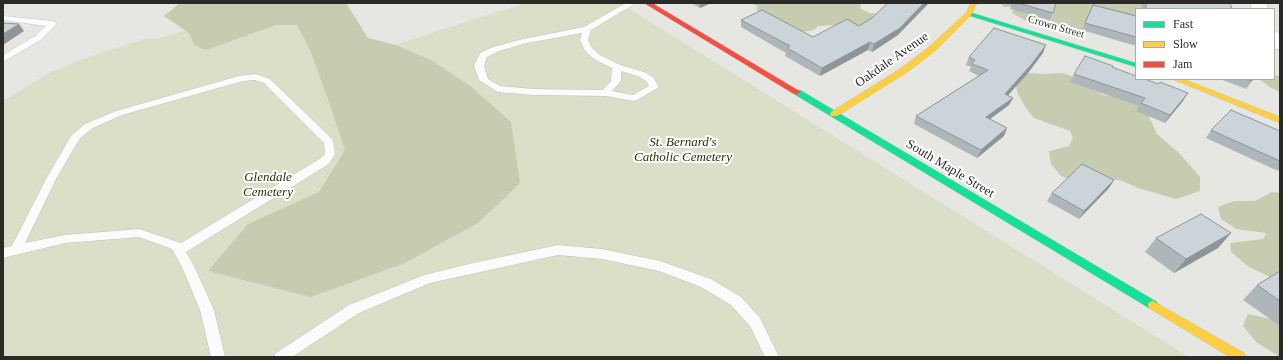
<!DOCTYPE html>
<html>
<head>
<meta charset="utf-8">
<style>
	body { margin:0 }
	#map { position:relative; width:1283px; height:360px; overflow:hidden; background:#e6e7e2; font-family:Georgia,serif }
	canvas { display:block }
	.frame { position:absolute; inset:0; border:4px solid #2a2b27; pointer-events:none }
	.legend { position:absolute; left:1135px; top:8px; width:140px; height:72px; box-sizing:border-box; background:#fff; border:1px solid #aaaaa9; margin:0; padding:5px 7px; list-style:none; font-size:12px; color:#2a2b27 }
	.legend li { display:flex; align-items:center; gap:8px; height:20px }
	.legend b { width:20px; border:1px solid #aaaaa9 }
</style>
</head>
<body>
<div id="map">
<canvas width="1283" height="360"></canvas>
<div class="frame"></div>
<ul class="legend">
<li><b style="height:5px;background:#16e098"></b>Fast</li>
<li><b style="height:5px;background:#ffcf43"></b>Slow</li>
<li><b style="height:5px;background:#f24e42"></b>Jam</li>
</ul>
</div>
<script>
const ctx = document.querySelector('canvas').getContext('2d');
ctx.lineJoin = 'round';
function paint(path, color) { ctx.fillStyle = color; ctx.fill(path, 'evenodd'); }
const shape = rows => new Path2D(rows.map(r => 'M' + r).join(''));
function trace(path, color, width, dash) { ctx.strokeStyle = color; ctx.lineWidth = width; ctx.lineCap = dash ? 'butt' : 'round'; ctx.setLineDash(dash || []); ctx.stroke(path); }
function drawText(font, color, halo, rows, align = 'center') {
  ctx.font = font + ' Georgia,serif'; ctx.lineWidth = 4; ctx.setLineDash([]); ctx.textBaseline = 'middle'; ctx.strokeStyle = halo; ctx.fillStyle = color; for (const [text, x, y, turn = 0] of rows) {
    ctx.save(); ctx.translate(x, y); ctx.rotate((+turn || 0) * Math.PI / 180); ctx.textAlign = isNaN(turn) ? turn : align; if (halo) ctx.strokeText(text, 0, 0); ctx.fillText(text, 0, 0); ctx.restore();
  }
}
const green = shape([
	[275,3,379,50,525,3,620,3,1189,357,3,357,3,101,49,73,83,59,147,38,157,39]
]);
const forest = shape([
	[180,3,346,3,368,38,396,45,431,60,469,85,511,122,520,183,478,223,405,263,311,297,208,271,248,224,319,192,345,150,328,99,310,50,297,25,276,25,206,50,194,45,189,33,164,16],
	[752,3,860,3,861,9,870,13,881,14,888,24,840,27,834,25,818,26,814,30,803,32,760,14,756,9,758,7],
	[1000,3,1166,3,1174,9,1136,9,1136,24,1081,33,1033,25,1012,13,1014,7,1004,7],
	[1029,73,1045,74,1063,73,1079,79,1103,95,1121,98,1137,103,1147,112,1157,134,1179,153,1200,177,1200,191,1176,199,1138,188,1120,180,1073,180,1061,176,1051,164,1049,151,1069,146,1073,138,1070,131,1034,118,1026,108,1018,94,1015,83,1022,75],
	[1274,75,1280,76,1280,92,1271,88,1259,79,1274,79],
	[1272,192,1280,193,1280,277,1270,277,1249,267,1231,252,1230,243,1263,239,1266,233,1236,229,1221,219,1218,207,1234,201,1255,201],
	[1248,314,1280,321,1280,357,1256,342,1243,326]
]);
const lane = shape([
	[626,3,636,3,591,30,588,40,592,48,600,55,620,65,644,72,653,77,659,87,637,100,634,101,606,96,533,95,498,92,479,80,474,66,480,53,493,47,523,39,584,27,626,3],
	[582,33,580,40,585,51,594,59,612,68,611,81,603,90,533,89,500,86,488,79,484,66,487,57,499,51,527,43,582,33],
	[621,71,638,76,646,81,649,86,633,95,612,91,621,81,621,71],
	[3,16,53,21,57,24,41,40,3,62,3,55,35,36,46,26,3,20,3,16],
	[256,74,270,79,333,140,335,154,329,164,186,252,194,266,214,310,225,357,211,357,200,310,182,267,172,249,139,237,65,243,3,258,3,248,12,246,46,179,71,136,85,124,116,111,239,76,256,74],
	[255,80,264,83,324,143,325,154,321,158,181,243,139,229,65,235,25,243,56,179,80,138,93,128,122,115,243,81,255,80],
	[558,245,602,249,660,261,711,279,741,297,760,318,779,357,765,357,750,326,731,305,701,287,659,271,602,259,558,255,430,283,359,313,292,357,274,357,276,353,349,305,424,275,473,263,558,245]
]);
const street = shape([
	[1250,3,1266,3,1268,9,1252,9,1250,3],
	[1274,31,1280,33,1280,50,1274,48,1274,31]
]);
const fast = shape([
	[969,12,1136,63,1136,67,967,15,967,13,969,12],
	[794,90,800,90,1157,302,1158,305,1157,308,1153,309,1149,308,794,94,793,92,794,90]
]);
const slow = shape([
	[971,3,977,3,971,15,935,51,906,73,837,116,831,116,830,114,831,112,900,69,929,47,966,13,971,3],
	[1172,79,1183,79,1280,117,1280,123,1172,79],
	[1153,301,1244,353,1246,357,1230,357,1149,308,1148,305,1149,302,1153,301]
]);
const jam = shape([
	[644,3,652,3,801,92,797,94,794,94,644,3]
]);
const wall = shape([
	[691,3,711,3,700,8],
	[1012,3,1056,3,1050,20,1010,9],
	[1141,3,1230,3,1232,9,1142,9],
	[1093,5,1136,16,1136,46,1082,30],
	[741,20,813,37,859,26,898,35,872,52,868,50,820,76,785,56,786,53,741,27],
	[1043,53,1028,73,1008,95,1013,98,1009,105,990,119,1004,136,977,158,914,124,916,116,979,76,969,71,971,67,966,65,969,57],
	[1112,67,1183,101,1165,123,1136,111,1139,106,1070,82,1074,74],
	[1220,79,1252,79,1252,81,1246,89],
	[1211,130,1280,131,1280,168,1278,171,1206,138],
	[1114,180,1109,188,1079,219,1047,201,1052,193],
	[1231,233,1218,248,1174,273,1145,252,1156,238],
	[1280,271,1280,326,1243,300,1257,285]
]);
const shadedWall = shape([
	[700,3,711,3,700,8],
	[924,3,929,3,898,35,872,52,874,44],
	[19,24,24,31,3,45,3,34],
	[870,42,868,50,820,76,822,68],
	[1046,45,1043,53,1028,73,1002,102,1005,94],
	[1188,93,1183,101,1165,123,1170,115],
	[1013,98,1009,105,982,125,986,117],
	[1007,128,1004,136,977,158,981,150],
	[1114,180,1109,188,1079,219,1084,211],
	[1231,233,1218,248,1174,273,1186,259]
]);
const building = shape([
	[888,3,924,3,900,28,874,44,870,42,822,68,787,48,790,46,741,20,762,10,813,37,847,19,859,26,872,18,888,3],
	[1018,3,1056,3,1053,13,1018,3],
	[1146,3,1230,3,1232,9,1146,9,1146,3],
	[1093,5,1136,16,1136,37,1085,23,1093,5],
	[3,23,19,24,3,34,3,23],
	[994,28,1046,45,1031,65,1005,94,1013,98,986,117,1007,128,981,150,916,116,988,70,972,64,975,60,969,57,994,28],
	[1085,56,1113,66,1112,67,1136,76,1136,79,1145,79,1158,84,1160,82,1188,93,1170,115,1141,103,1145,98,1074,74,1085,56],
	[1245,79,1252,79,1252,81,1245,79],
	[1231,110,1280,131,1280,161,1211,130,1231,110],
	[1082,164,1114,180,1084,211,1052,193,1082,164],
	[1201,214,1231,233,1186,259,1156,238,1201,214],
	[1280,271,1280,301,1257,285,1280,271]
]);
const farStreetnames = [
	["Crown Street",1056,27,16]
];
const streetNames = [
	["Oakdale Avenue",892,60,-35],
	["South Maple Street",950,169,31]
];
const parkNames = [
	["St. Bernard's",683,143],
	["Catholic Cemetery",683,158],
	["Glendale",268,178],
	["Cemetery",268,193]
];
paint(green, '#dadfc7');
paint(forest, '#c6ccb0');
trace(lane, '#c1c2bd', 1);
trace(street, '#c1c2bd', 1);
trace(fast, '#c1c2bd', 1);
trace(slow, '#c1c2bd', 1);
trace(jam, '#c1c2bd', 1);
paint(lane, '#fbfbfb');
paint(street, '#fbfbfb');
paint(fast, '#16e098');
paint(slow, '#ffcf43');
paint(jam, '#f24e42');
paint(wall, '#afb6ba');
paint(shadedWall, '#8e9497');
paint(building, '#cbd4d8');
trace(building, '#8e9497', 1);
drawText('11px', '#2a2b27', '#fff', farStreetnames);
drawText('13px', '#2a2b27', '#fff', streetNames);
drawText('italic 13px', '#2b300b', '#fff', parkNames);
</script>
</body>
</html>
